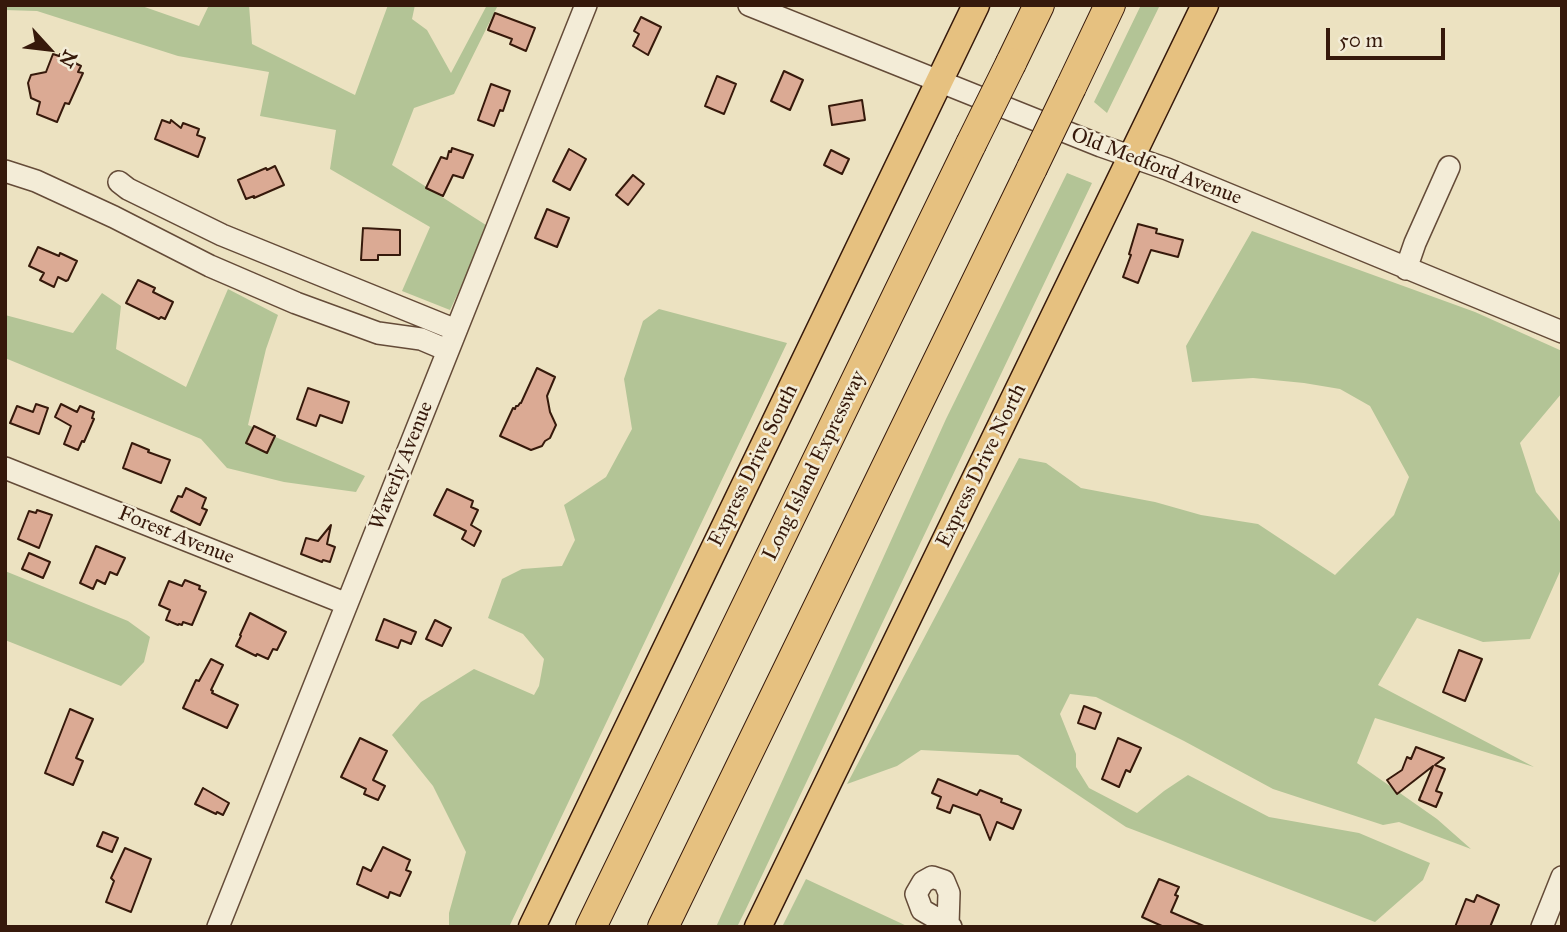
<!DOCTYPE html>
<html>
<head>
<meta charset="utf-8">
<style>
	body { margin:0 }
	#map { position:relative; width:1567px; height:932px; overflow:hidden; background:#ece2c1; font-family:"IM FELL Great Primer",serif }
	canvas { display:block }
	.frame { position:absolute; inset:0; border:7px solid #36190b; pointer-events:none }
	.north { position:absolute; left:14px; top:14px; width:70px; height:70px; -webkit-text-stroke:5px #f3ecd7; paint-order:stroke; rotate:117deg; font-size:19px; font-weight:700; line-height:28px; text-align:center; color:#36190b }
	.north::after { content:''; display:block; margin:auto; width:24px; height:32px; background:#36190b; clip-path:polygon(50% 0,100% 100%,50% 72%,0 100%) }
	.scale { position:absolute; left:1326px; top:28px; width:119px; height:32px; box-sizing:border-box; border:4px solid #36190b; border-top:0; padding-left:9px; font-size:21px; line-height:24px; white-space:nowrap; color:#36190b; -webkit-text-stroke:5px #f3ecd7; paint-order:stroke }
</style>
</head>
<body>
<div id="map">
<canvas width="1567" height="932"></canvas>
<div class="frame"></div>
<div class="north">N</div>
<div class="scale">50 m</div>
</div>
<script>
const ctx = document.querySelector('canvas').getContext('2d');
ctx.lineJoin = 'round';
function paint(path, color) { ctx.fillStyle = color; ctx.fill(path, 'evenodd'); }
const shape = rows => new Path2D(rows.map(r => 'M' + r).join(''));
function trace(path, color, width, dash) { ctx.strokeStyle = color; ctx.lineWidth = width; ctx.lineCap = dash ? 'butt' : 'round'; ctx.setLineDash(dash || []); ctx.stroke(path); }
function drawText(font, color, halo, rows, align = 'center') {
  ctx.font = font + ' "IM FELL Great Primer",serif'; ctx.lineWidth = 5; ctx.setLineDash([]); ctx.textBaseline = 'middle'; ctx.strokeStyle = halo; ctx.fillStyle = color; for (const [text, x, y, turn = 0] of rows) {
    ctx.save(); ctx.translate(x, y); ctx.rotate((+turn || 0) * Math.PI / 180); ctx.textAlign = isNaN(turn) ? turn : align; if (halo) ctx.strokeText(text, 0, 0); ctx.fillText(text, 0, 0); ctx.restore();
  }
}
const green = shape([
	[5,5,139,5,199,26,209,5,249,5,252,44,355,95,388,5,415,5,412,19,427,30,451,73,487,5,498,5,454,94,414,108,392,165,489,227,450,310,402,291,430,227,330,169,336,130,260,116,269,72,178,56,37,11,5,10],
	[1141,5,1160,5,1107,113,1094,102],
	[1067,173,1092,183,745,911,737,927,716,927,946,419],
	[1252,231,1475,312,1562,351,1562,393,1520,443,1536,492,1562,524,1562,567,1530,639,1483,642,1417,618,1378,685,1534,767,1375,718,1357,763,1437,819,1471,849,1399,822,1383,825,1273,789,1184,741,1096,697,1070,694,1060,714,1076,754,1076,767,1089,788,1137,813,1164,791,1188,775,1269,817,1359,833,1430,863,1423,880,1375,922,1126,827,1018,755,921,750,897,766,847,784,1019,458,1046,463,1081,488,1155,502,1201,515,1258,524,1335,575,1394,515,1409,477,1370,406,1340,389,1304,383,1253,378,1192,382,1186,346],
	[228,289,278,315,266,349,248,425,365,476,356,492,284,482,227,468,201,439,5,358,5,315,73,333,102,293,121,306,116,349,186,387],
	[659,309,787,343,509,927,449,927,449,913,466,852,433,786,392,735,421,702,474,669,534,695,539,686,544,659,523,634,488,618,502,579,522,569,562,566,575,540,564,505,606,477,632,429,624,379,643,321],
	[5,571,128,621,150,637,144,662,121,686,5,640],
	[806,879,909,927,782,927]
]);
const building = shape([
	[495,13,535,28,526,51,510,44,512,39,488,30,495,13],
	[641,17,661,27,648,55,633,46,639,34,634,31,641,17],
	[53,54,59,56,60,54,74,60,73,62,81,66,78,72,83,73,69,104,65,103,57,122,37,114,40,102,31,98,28,83,31,75,46,72,53,54],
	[784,71,803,80,790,110,771,101,784,71],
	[717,76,736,84,724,114,705,106,717,76],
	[491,84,510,91,503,111,500,110,494,126,478,120,491,84],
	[862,100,865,120,832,125,829,106,862,100],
	[162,120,170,123,171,120,181,128,183,123,199,129,197,135,205,138,198,157,155,139,162,120],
	[452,148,473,155,463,178,453,175,443,196,426,188,441,157,447,159,449,151,451,152,452,148],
	[569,149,586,159,570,190,553,181,569,149],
	[831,150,849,159,842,174,824,165,831,150],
	[275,166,284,185,254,198,254,196,246,199,238,180,266,168,267,170,275,166],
	[633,175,644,184,628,205,616,195,633,175],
	[547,209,569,218,557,247,535,238,547,209],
	[1138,224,1157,229,1156,233,1183,240,1178,257,1151,250,1138,283,1123,277,1131,255,1129,254,1138,224],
	[363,228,400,230,400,255,378,255,378,260,361,260,363,228],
	[38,247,59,256,60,253,77,261,68,280,66,281,58,277,54,287,40,280,44,273,29,266,38,247],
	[138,280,155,288,153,292,173,302,165,319,161,317,159,319,126,303,138,280],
	[537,368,555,377,547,396,550,412,556,425,550,438,545,441,542,446,531,450,500,436,513,408,515,409,516,406,518,406,520,403,521,403,537,368],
	[308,388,349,402,342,423,320,415,316,426,297,419,308,388],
	[36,404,48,408,39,434,10,423,17,406,33,412,36,404],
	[61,404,77,412,80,406,94,412,92,418,94,419,84,442,82,441,78,450,64,444,71,426,55,417,61,404],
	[254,426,275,436,267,453,246,443,254,426],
	[132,443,149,450,148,452,170,460,161,483,123,468,132,443],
	[186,488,206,498,202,508,207,510,200,525,171,511,178,496,182,497,186,488],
	[447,489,473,501,471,507,478,510,471,525,481,531,474,546,462,539,466,531,434,515,447,489],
	[37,510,52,515,39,548,18,539,29,511,36,513,37,510],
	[331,525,327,544,335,547,330,562,323,560,322,562,301,554,306,538,318,541,331,525],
	[96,546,125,558,117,575,110,572,105,584,97,580,93,589,80,583,96,546],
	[29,553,50,562,43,578,22,569,29,553],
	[185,580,200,586,199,589,206,592,192,625,183,622,182,625,179,624,178,625,166,620,170,610,159,605,169,581,182,586,185,580],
	[250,613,286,632,277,650,273,649,268,659,257,654,256,656,236,646,241,636,240,635,250,613],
	[384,619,416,632,411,644,401,640,398,648,376,640,384,619],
	[435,620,451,628,442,646,426,639,435,620],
	[1459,650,1482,659,1465,701,1443,692,1459,650],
	[211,659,223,665,211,690,213,691,212,693,238,705,227,728,183,708,196,680,199,681,211,659],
	[1084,706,1101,713,1095,729,1078,723,1084,706],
	[70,709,93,719,76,758,83,761,73,785,45,773,70,709],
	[360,738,387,751,373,780,385,786,378,800,364,794,366,789,341,777,360,738],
	[1118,738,1141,748,1130,772,1126,770,1119,787,1102,779,1118,738],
	[1416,747,1444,758,1435,765,1445,769,1436,791,1442,793,1436,807,1419,800,1433,766,1397,794,1387,780,1402,770,1407,757,1411,759,1416,747],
	[938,779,977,795,980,790,1002,799,1001,802,1021,810,1013,829,997,822,990,840,980,815,953,805,950,813,937,808,941,797,932,793,938,779],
	[203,788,229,803,223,815,217,812,216,814,195,804,203,788],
	[103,832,118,838,112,852,97,846,103,832],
	[383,847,410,860,406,870,411,872,400,896,390,892,388,898,357,884,363,867,371,871,383,847],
	[125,848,151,859,131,912,106,902,114,881,111,878,125,848],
	[1159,879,1179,887,1175,895,1178,896,1171,912,1206,927,1164,927,1142,917,1159,879],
	[1477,895,1499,905,1490,927,1455,927,1466,899,1474,902,1477,895]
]);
const minor = shape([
	[749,5,1101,146,1167,169,1562,332],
	[5,171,36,181,114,217,210,266,296,303,378,333,421,339,447,350],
	[119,182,128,189,222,235,456,330],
	[1406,269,1415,243,1449,167],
	[5,468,347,604],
	[948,925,949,893,944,881,932,877,923,882,916,894,922,910,948,925,951,927],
	[218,927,586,5],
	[1542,927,1562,877]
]);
const major = shape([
	[532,927,976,5],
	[758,927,1205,5]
]);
const highway = shape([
	[1011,63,1039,5],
	[1071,87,1110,5],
	[591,927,971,144],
	[663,927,1032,168]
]);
const highwayBridge = shape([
	[971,144,1011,63],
	[1032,168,1071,87]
]);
const streetNames = [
	["Old Medford Avenue",1156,167,21],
	["Waverly Avenue",402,466,-68],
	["Express Drive South",754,466,-64],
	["Long Island Expressway",815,466,-64],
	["Express Drive North",982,466,-64],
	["Forest Avenue",176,536,22]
];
paint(green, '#b3c496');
paint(building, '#dbaa94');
trace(building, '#36190b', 2);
trace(minor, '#644b38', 24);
trace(major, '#36190b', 29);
trace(highway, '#36190b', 32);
trace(minor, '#f3ecd7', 21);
trace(major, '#e6c180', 26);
trace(highway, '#e6c180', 30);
trace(highwayBridge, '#36190b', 32, []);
trace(highwayBridge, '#e6c180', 30);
drawText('21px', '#36190b', '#f3ecd7', streetNames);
</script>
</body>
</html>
